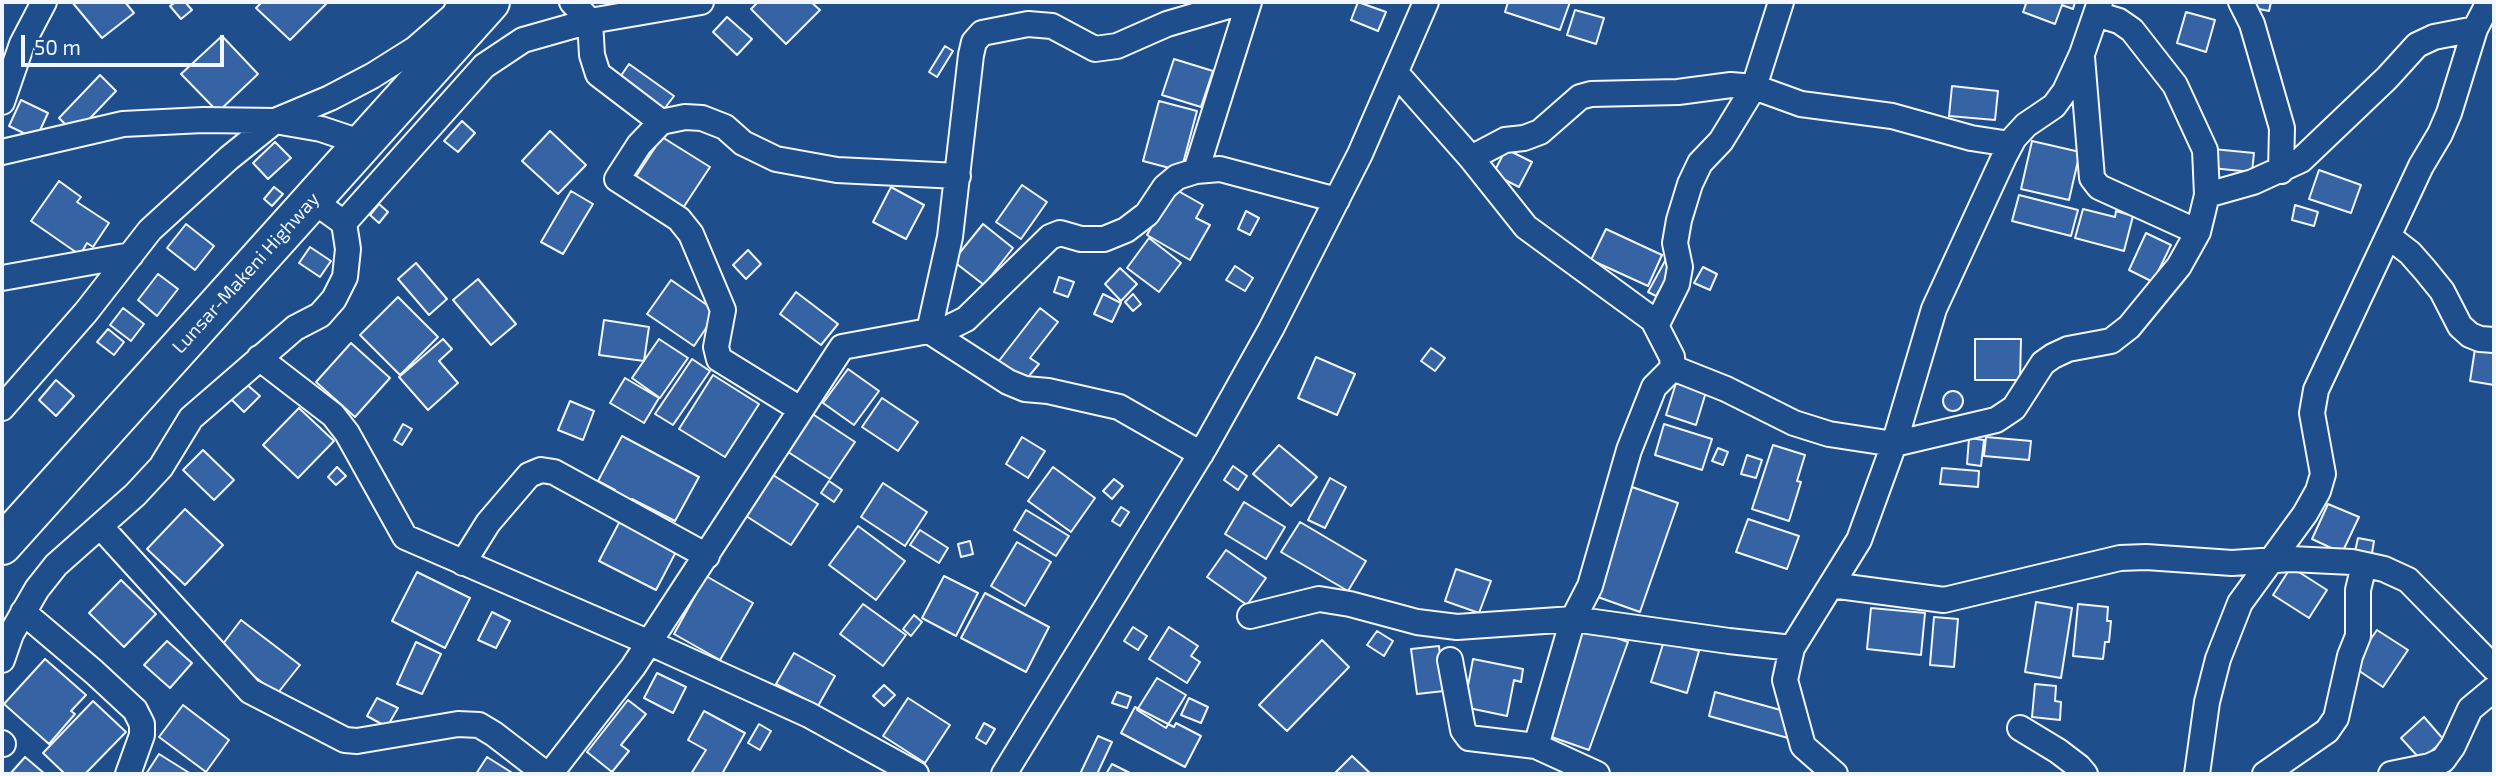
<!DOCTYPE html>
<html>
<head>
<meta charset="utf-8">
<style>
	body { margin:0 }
	#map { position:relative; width:2496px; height:776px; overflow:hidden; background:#1f4e8c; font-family:"Exo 2",sans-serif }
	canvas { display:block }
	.frame { position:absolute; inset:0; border:4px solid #f2f6ff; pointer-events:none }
	.scale { position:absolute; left:21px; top:35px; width:203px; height:32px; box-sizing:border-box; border:4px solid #f2f6ff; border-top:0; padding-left:9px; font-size:21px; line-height:24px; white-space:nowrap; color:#f2f6ff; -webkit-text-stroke:5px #1f4e8c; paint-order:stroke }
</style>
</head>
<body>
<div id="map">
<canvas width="2496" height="776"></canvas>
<div class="frame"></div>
<div class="scale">50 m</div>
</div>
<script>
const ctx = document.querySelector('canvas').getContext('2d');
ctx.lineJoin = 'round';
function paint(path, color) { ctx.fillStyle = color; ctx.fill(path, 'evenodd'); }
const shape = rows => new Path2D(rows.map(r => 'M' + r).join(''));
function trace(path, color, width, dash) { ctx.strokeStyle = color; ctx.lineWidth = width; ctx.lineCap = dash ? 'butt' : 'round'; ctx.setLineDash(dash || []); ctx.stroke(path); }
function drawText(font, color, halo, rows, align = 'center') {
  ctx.font = font + ' "Exo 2",sans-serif'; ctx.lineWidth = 5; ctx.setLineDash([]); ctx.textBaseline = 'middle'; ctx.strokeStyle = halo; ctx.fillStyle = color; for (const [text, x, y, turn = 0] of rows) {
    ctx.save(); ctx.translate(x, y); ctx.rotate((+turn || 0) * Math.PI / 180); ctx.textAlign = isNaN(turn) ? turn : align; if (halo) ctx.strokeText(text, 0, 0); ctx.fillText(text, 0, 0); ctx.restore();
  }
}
const building = shape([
	[72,2,125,2,134,13,102,38,72,2],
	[176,2,185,2,192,10,181,19,170,6,176,2],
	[262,2,328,2,290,40,256,8,262,2],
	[758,2,811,2,820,10,786,44,751,9,758,2],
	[1358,2,1386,12,1378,31,1351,20,1358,2],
	[1508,2,1570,2,1560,30,1505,12,1508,2],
	[2021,2,2075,2,2073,9,2062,5,2055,24,2023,12,2026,4,2021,2],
	[2255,2,2271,2,2269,11,2254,8,2255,2],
	[1575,10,1604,18,1596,44,1567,35,1575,10],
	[2186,12,2215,20,2206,52,2177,43,2186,12],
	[727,17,752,39,737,55,713,32,727,17],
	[222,36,258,74,218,112,181,74,222,36],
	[945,46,953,51,937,77,929,72,945,46],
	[1174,59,1213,71,1201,107,1162,95,1174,59],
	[629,64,674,96,662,112,618,80,629,64],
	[100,75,116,91,75,134,59,118,100,75],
	[1952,86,1998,91,1995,120,1949,116,1952,86],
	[21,100,48,113,36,139,9,126,21,100],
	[1159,101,1197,111,1181,171,1143,161,1159,101],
	[462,121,475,133,458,152,444,141,462,121],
	[550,131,586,165,558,194,522,161,550,131],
	[662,137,710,167,681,211,633,181,662,137],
	[2032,141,2080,152,2069,200,2021,189,2032,141],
	[275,142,291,158,268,179,253,163,275,142],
	[1506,149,1532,162,1519,187,1493,174,1506,149],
	[2213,149,2254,153,2252,172,2211,168,2213,149],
	[2319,170,2361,185,2351,213,2309,199,2319,170],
	[59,181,81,197,77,202,109,223,93,247,87,243,80,255,31,221,59,181],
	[1022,185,1047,202,1021,239,996,222,1022,185],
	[274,187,283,194,272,206,264,199,274,187],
	[891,187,924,205,906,239,873,222,891,187],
	[1173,188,1203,205,1196,218,1210,225,1190,260,1147,235,1173,188],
	[571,191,593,204,563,254,541,242,571,191],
	[2019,195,2078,210,2071,236,2012,221,2019,195],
	[379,204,388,212,379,223,370,215,379,204],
	[2295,205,2318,212,2314,226,2292,220,2295,205],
	[2083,209,2115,217,2116,211,2133,216,2124,251,2075,238,2083,209],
	[1246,211,1259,218,1250,235,1238,229,1246,211],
	[186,224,214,246,195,270,167,248,186,224],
	[983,224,1013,248,984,285,953,261,983,224],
	[1606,229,1662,255,1648,286,1591,260,1606,229],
	[2146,233,2171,245,2153,282,2129,270,2146,233],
	[1149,238,1181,263,1159,292,1127,268,1149,238],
	[310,247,331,261,320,277,299,263,310,247],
	[748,250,761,264,746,279,733,265,748,250],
	[1666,259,1675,264,1656,296,1648,292,1666,259],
	[416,263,447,299,429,315,398,279,416,263],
	[1235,266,1253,278,1245,291,1226,280,1235,266],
	[1703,267,1717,274,1710,290,1694,283,1703,267],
	[1120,268,1137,284,1121,301,1105,284,1120,268],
	[158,274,178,289,157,316,138,300,158,274],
	[1059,277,1074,282,1068,297,1054,292,1059,277],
	[478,279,516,324,491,345,453,300,478,279],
	[671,280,717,312,694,346,647,314,671,280],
	[796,292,838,324,821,345,780,314,796,292],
	[1103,294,1121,303,1112,322,1094,314,1103,294],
	[1133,294,1141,304,1133,311,1125,302,1133,294],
	[398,297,438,337,400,375,360,335,398,297],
	[123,308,144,324,131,341,110,325,123,308],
	[1040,308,1058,322,1030,358,1039,364,1024,382,998,362,1040,308],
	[604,320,649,327,644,361,599,355,604,320],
	[108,329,124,342,114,355,97,342,108,329],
	[443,339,452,349,439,361,458,383,428,410,399,377,443,339],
	[659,339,688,358,660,398,632,378,659,339],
	[1975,339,2021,339,2020,380,1975,380,1975,339],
	[351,343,390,378,355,417,316,382,351,343],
	[1431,348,1445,358,1435,371,1421,361,1431,348],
	[2475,349,2494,352,2494,385,2470,381,2475,349],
	[1316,357,1355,374,1337,415,1298,398,1316,357],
	[692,359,710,371,673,425,655,414,692,359],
	[848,369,879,391,854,425,823,403,848,369],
	[713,375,759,404,725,457,679,429,713,375],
	[625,378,659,398,644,423,610,403,625,378],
	[56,380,74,396,56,416,39,400,56,380],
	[244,382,260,396,244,412,229,397,244,382],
	[1676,383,1706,392,1696,425,1666,415,1676,383],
	'1943 401a10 10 0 1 1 20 0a10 10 0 1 1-20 0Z',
	[882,398,918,422,898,451,862,427,882,398],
	[570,401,594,411,583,440,558,430,570,401],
	[299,408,334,441,298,478,263,445,299,408],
	[811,413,855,442,830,479,785,450,811,413],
	[403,424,412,429,402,445,394,440,403,424],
	[1664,424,1712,439,1702,470,1655,455,1664,424],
	[622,436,699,477,675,521,632,499,628,507,611,498,615,490,598,481,622,436],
	[1022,437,1045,451,1028,478,1006,464,1022,437],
	[1986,437,2031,441,2029,460,1984,456,1986,437],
	[1969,438,1984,440,1981,466,1967,464,1969,438],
	[1279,445,1317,477,1291,506,1253,474,1279,445],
	[1773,445,1805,455,1797,481,1801,482,1789,521,1752,509,1773,445],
	[1718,448,1728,452,1723,465,1712,461,1718,448],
	[203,450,234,480,214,500,183,470,203,450],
	[1747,455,1762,460,1756,478,1741,474,1747,455],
	[1233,466,1247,476,1238,490,1224,480,1233,466],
	[337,467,346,476,336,485,328,477,337,467],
	[1053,467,1095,498,1071,532,1028,501,1053,467],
	[1942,468,1979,471,1978,487,1940,484,1942,468],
	[770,473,818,504,791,545,743,514,770,473],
	[1330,478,1346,487,1325,528,1308,520,1330,478],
	[1114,479,1123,486,1112,499,1103,491,1114,479],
	[829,481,842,490,834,502,821,493,829,481],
	[883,483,927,512,905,546,861,517,883,483],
	[1632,487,1678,503,1640,612,1595,596,1632,487],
	[1244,502,1285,527,1266,559,1225,534,1244,502],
	[2328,504,2359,517,2342,553,2312,539,2328,504],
	[1121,507,1129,512,1120,526,1112,521,1121,507],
	[185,509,223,545,185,585,147,549,185,509],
	[1026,510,1069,536,1056,556,1014,530,1026,510],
	[621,519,678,548,656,590,599,561,621,519],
	[1748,519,1799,536,1787,569,1736,552,1748,519],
	[1300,522,1366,561,1348,591,1281,552,1300,522],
	[858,526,905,561,876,600,829,565,858,526],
	[920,530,948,548,939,563,910,545,920,530],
	[2358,538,2374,541,2371,559,2354,556,2358,538],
	[970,541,973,554,961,557,958,544,970,541],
	[1017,542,1051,562,1025,606,991,586,1017,542],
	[1226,550,1266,578,1247,605,1207,577,1226,550],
	[2291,567,2327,590,2309,618,2273,595,2291,567],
	[1456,569,1491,581,1479,613,1445,601,1456,569],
	[417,572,470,598,445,648,392,621,417,572],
	[706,576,753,603,720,660,674,634,706,576],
	[944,576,978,593,956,636,922,618,944,576],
	[121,580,156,614,124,647,89,613,121,580],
	[985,593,1049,627,1026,672,961,638,985,593],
	[2036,602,2072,608,2061,678,2025,672,2036,602],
	[863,604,906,635,883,666,840,634,863,604],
	[2078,604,2108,607,2107,621,2111,621,2109,642,2105,642,2103,659,2073,656,2078,604],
	[1871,608,1925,613,1921,655,1867,649,1871,608],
	[492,612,510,621,496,648,478,640,492,612],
	[914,615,922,622,911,636,903,629,914,615],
	[1934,617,1958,619,1954,667,1930,665,1934,617],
	[241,620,300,665,277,694,219,649,241,620],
	[1583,626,1628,642,1589,750,1543,734,1583,626],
	[1133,627,1147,636,1138,650,1124,641,1133,627],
	[1169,627,1198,646,1191,656,1200,662,1187,683,1149,659,1169,627],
	[2377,630,2408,650,2383,687,2352,666,2377,630],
	[1377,631,1393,641,1384,656,1367,645,1377,631],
	[1322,640,1349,667,1287,731,1259,705,1322,640],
	[167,641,192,663,170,688,144,665,167,641],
	[1664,641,1699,651,1687,693,1651,682,1664,641],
	[416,642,441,654,422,694,397,684,416,642],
	[1439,646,1444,691,1417,694,1411,649,1439,646],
	[794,653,835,676,818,706,776,684,794,653],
	[45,659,86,695,71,711,75,714,49,744,4,704,45,659],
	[1473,659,1523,669,1521,682,1514,680,1507,716,1464,707,1473,659],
	[657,673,686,687,673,713,644,698,657,673],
	[1157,678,1186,695,1166,728,1137,710,1157,678],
	[2035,684,2056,686,2055,701,2061,702,2060,720,2032,717,2035,684],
	[884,685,895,695,884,706,873,696,884,685],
	[1117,692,1131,697,1127,708,1112,703,1117,692],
	[1715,692,1795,714,1788,738,1709,716,1715,692],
	[377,698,398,708,387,727,367,716,377,698],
	[908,698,950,725,925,763,883,736,908,698],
	[1189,698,1208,707,1201,723,1181,715,1189,698],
	[628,700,646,714,621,745,629,751,612,772,587,752,628,700],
	[93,701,126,732,85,774,65,774,43,753,93,701],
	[183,705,229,740,206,772,159,737,183,705],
	[1135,707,1174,727,1176,723,1201,736,1185,767,1121,733,1135,707],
	[704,711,745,733,722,774,691,774,706,750,688,740,704,711],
	[2424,717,2444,740,2421,760,2401,738,2424,717],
	[984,723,995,729,986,744,976,738,984,723],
	[759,724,771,731,760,750,748,743,759,724],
	[1098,736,1112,742,1097,774,1080,774,1098,736],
	[159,754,191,774,146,774,159,754],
	[1352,756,1371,774,1334,774,1352,756],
	[25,757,45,774,10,774,25,757],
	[487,757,514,774,476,774,487,757],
	[1112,764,1132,774,1106,774,1112,764]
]);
const minor = shape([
	[572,2,590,21,592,55,598,74,661,122],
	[2241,2,2252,24,2282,128,2281,171],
	[2082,57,2092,178,2099,187,2198,232],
	[1396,73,1471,158,1526,227,1653,320,1672,357,1673,368,1654,387,1629,450,1590,586,1573,619,1536,746,1597,774],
	[2,102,22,44,44,2],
	[2,152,123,124,203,120,275,121,330,98,372,76,415,49,454,15,461,2],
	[1471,158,1505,140,1524,138,1540,132,1580,97,1591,94,1678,92,1731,85,1754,87,1801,104,1892,116,1971,138,2010,144],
	[1196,171,1249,2],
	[2207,195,2253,182,2301,160,2387,78,2417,45,2434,37,2475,29],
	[344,223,484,66,523,40,590,21,701,2],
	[2388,236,2410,253,2425,270,2442,291,2460,326,2470,335,2480,339,2494,340],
	[2,278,131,255],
	[1656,326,1677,284,1680,267,1675,243,1679,220,1690,184,1700,163,1721,141,1754,87,1781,2],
	[259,358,333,415,347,433,405,537,650,643,809,715,916,774],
	[1673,368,1726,389,1794,423,1829,434,1894,444,1996,420,2014,408,2043,363,2053,356,2068,349,2111,341,2129,327,2179,266,2198,232,2207,195,2205,150,2175,85,2132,30,2119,21,2096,14],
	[2,408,86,312,150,230,229,158,275,121,321,129,363,143],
	[800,409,719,359,716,347,723,310,691,234,679,219,617,179,639,145,661,122,685,117,702,118,725,127,743,143,776,159,837,170,958,176],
	[1201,454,1119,407,1048,391,1025,389,1008,382,929,331,950,237,971,55,974,42,982,33,1028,24,1052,26,1095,49,1117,46,1167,24,1242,2],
	[100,526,250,691,345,740,357,741,458,724,479,725,494,734,546,774],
	[463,563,488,523,529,475,541,470,554,472,707,556],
	[1831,585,1944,600,2120,558,2146,557,2232,563,2291,559,2352,562,2384,569,2408,580,2494,668],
	[23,612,94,672,135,710,142,724,142,735,128,774],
	[1250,616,1319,599,1350,604,1417,622,1457,627,1573,619,1729,641,1792,648],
	[2,660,11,634,37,589,56,565,135,495,161,467,191,418,295,328,320,315,334,299,345,277,348,249,344,223,312,200],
	[1450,660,1463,730,1469,738,1536,746],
	[2020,728,2058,751,2079,767,2085,774],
	[2,743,3,744],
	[550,774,633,667,842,347,950,327,966,319,1050,237,1060,233,1081,239,1104,239,1126,230,1147,214,1165,187,1177,177,1196,171,1220,169,1337,200],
	[1004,774,1205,447,1271,329,1360,154,1426,2],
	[1835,774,1803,746,1785,680,1792,648,1859,540,1894,444,1934,309,2004,157,2014,138,2026,125,2054,106,2065,91,2082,54,2100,2],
	[2197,774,2207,702,2218,659,2240,603,2305,514,2318,491,2323,474,2312,413,2316,390,2421,166,2440,134,2449,113,2475,29,2489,2],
	[2265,774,2327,731,2336,718,2350,656,2358,636,2358,590,2364,565],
	[2391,774,2430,766,2443,760,2453,746,2470,709,2494,689]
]);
const primary = shape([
	[2,545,490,2]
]);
const streetNames = [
	["Lunsar-Makeni Highway",246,273,-48]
];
paint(building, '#3563a3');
trace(building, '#f2f6ff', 2);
trace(minor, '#f2f6ff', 28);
trace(primary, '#f2f6ff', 42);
trace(minor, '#1f4e8c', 24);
trace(primary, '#1f4e8c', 38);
drawText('19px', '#f2f6ff', '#1f4e8c', streetNames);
</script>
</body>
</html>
